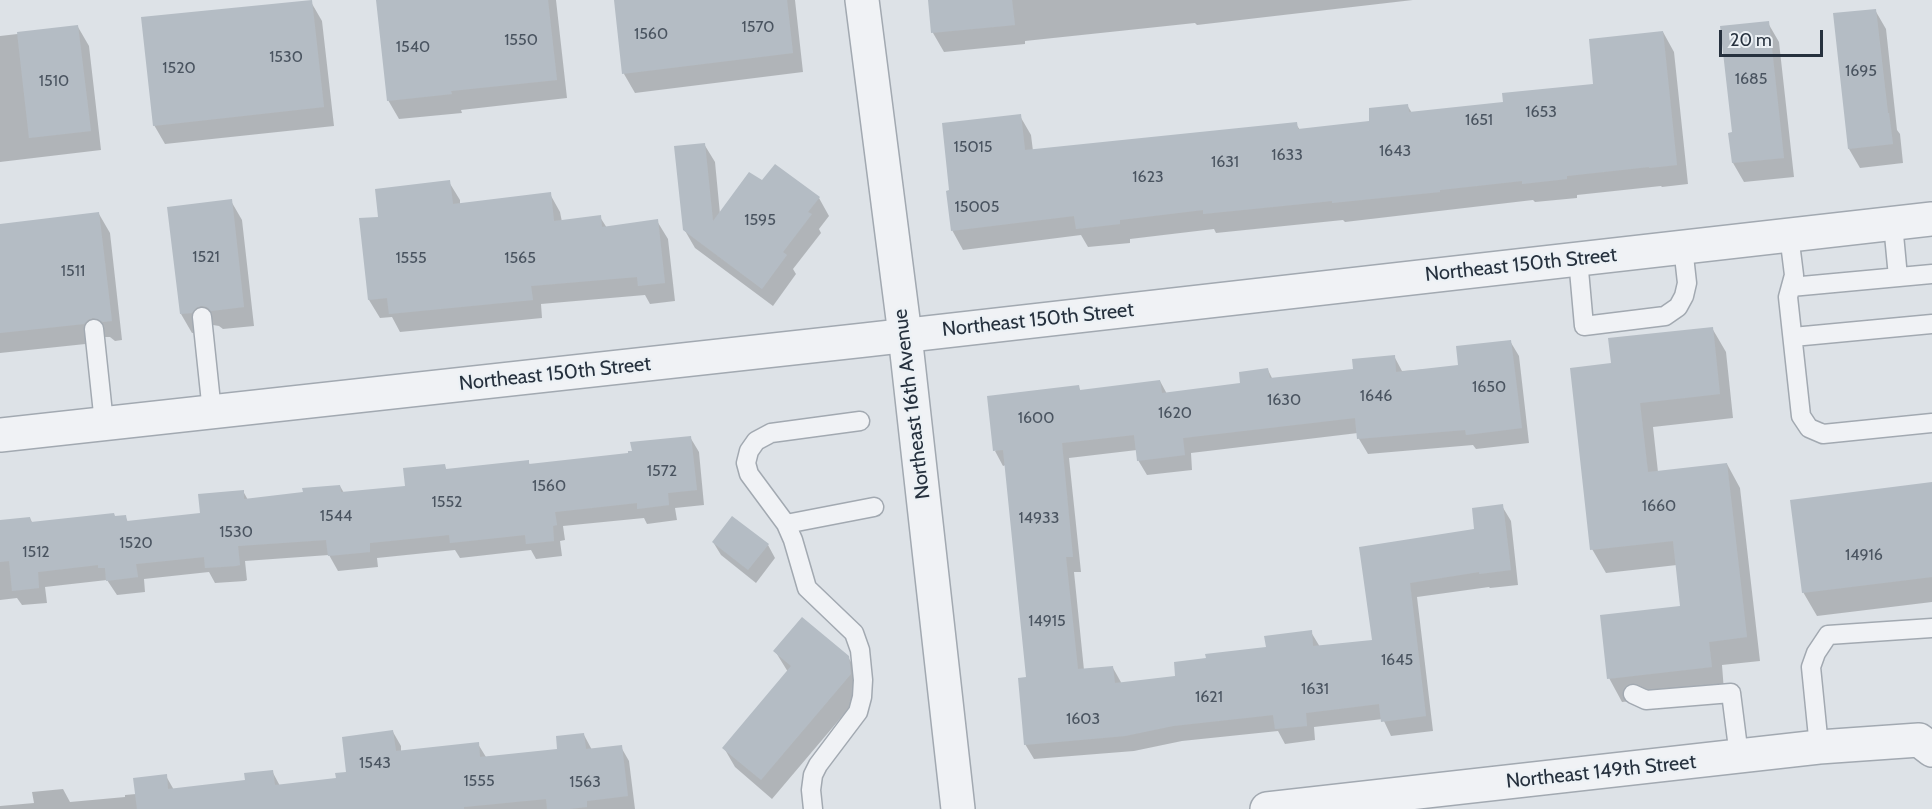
<!DOCTYPE html>
<html>
<head>
<meta charset="utf-8">
<style>
	body { margin:0 }
	#map { position:relative; width:1932px; height:809px; overflow:hidden; background:#dde2e7; font-family:Cabin,sans-serif }
	canvas { display:block }
	.scale { position:absolute; left:1719px; top:30px; width:104px; height:27px; box-sizing:border-box; border:3px solid #26313e; border-top:0; padding-left:8px; font-size:18px; line-height:21px; white-space:nowrap; color:#26313e; -webkit-text-stroke:4px #ecf1f5; paint-order:stroke }
</style>
</head>
<body>
<div id="map">
<canvas width="1932" height="809"></canvas>
<div class="scale">20 m</div>
</div>
<script>
const ctx = document.querySelector('canvas').getContext('2d');
ctx.lineJoin = 'round';
function paint(path, color) { ctx.fillStyle = color; ctx.fill(path, 'evenodd'); }
const shape = rows => new Path2D(rows.map(r => 'M' + r).join(''));
function trace(path, color, width, dash) { ctx.strokeStyle = color; ctx.lineWidth = width; ctx.lineCap = dash ? 'butt' : 'round'; ctx.setLineDash(dash || []); ctx.stroke(path); }
function drawText(font, color, halo, rows, align = 'center') {
  ctx.font = font + ' Cabin,sans-serif'; ctx.lineWidth = 4.5; ctx.setLineDash([]); ctx.textBaseline = 'middle'; ctx.strokeStyle = halo; ctx.fillStyle = color; for (const [text, x, y, turn = 0] of rows) {
    ctx.save(); ctx.translate(x, y); ctx.rotate((+turn || 0) * Math.PI / 180); ctx.textAlign = isNaN(turn) ? turn : align; if (halo) ctx.strokeText(text, 0, 0); ctx.fillText(text, 0, 0); ctx.restore();
  }
}
const shadow = shape([
	[377,0,556,0,567,98,461,110,462,113,399,119,388,100],
	[615,0,795,0,803,72,635,93,624,74],
	[929,0,1413,0,1197,25,1195,23,1025,41,1025,44,944,52,933,33],
	[311,2,322,21,334,126,165,144,154,125],
	[1875,10,1886,29,1897,130,1900,134,1903,163,1860,168,1849,149],
	[1768,23,1779,42,1794,177,1744,182,1733,163,1733,133],
	[78,27,89,46,101,150,0,162,0,36],
	[1663,32,1674,52,1688,184,1662,187,1661,186,1577,195,1577,198,1535,202,1533,200,1345,222,1343,220,1216,233,1214,229,1130,239,1130,243,1088,247,1081,235,963,250,952,230,1020,116,1031,135,1033,151,1296,124,1300,130,1371,123,1407,105,1412,113,1505,103,1595,85],
	[704,144,715,162,720,214,762,183,819,198,829,216,819,229,821,233,793,269,796,274,773,306,695,248,684,229],
	[449,182,460,200,460,204,550,194,560,212,562,222,600,217,607,228,657,221,668,239,675,301,650,304,645,295,541,304,542,318,400,332,392,317,380,318,369,300,360,220,379,218],
	[231,201,242,220,254,326,223,329,219,326,213,325,207,327,203,332,192,333,181,314],
	[99,214,110,233,122,340,115,341,110,337,104,337,95,343,0,353,0,227],
	[1712,328,1726,352,1733,418,1653,427,1658,472,1727,464,1740,488,1760,661,1722,665,1724,691,1622,702,1609,678,1681,607,1677,565,1606,573,1592,549,1613,364],
	[1510,341,1519,356,1529,443,1476,449,1473,445,1368,454,1359,439,1358,433,1191,453,1192,470,1147,475,1138,460,1137,450,1069,458,1081,572,1074,572,1084,670,1113,668,1122,684,1177,677,1208,659,1267,648,1311,632,1320,647,1374,641,1360,548,1476,531,1502,506,1511,521,1518,585,1490,588,1489,587,1417,597,1433,731,1391,736,1383,719,1314,727,1315,740,1285,744,1278,731,1182,741,1134,751,1034,759,1025,744,1027,678,1006,465,1003,466,995,451,1078,387,1081,391,1160,381,1167,394,1242,385,1268,370,1273,380,1354,370,1394,356,1402,371,1460,367],
	[690,437,699,452,704,505,675,508,677,520,647,524,644,518,563,526,565,540,560,541,562,556,536,559,531,550,460,558,455,550,377,558,378,567,338,571,329,555,245,561,247,580,245,581,215,583,209,572,144,579,145,592,117,595,107,580,45,587,47,603,22,605,17,598,0,600,0,522,30,518,33,524,125,516,128,522,201,514,243,491,248,500,304,493,340,486,344,493,406,487,444,465,447,471,528,461,530,465,630,455],
	[1932,483,1932,602,1817,616,1803,592],
	[713,542,768,545,775,558,756,583,721,555],
	[775,651,848,657,860,677,861,694,772,799,735,767,724,748,788,672],
	[393,732,401,746,401,752,478,744,486,757,559,750,584,735,592,750,621,747,629,761,635,809,0,809,0,806,34,803,32,792,63,789,70,802,125,797,125,795,136,794,166,776,174,790,247,782,272,771,280,786,337,780]
]);
const building = shape([
	[312,0,324,107,153,126,141,17],
	[376,0,548,0,557,80,451,91,452,94,387,101],
	[614,0,787,0,793,53,622,74],
	[928,0,1012,0,1015,25,931,33],
	[1876,9,1888,113,1889,113,1893,144,1848,149,1833,13],
	[1769,21,1784,158,1732,163,1728,133,1732,132,1720,26],
	[78,25,91,131,29,138,17,32],
	[1663,31,1677,165,1649,168,1649,167,1567,176,1567,179,1522,184,1522,181,1440,190,1440,192,1332,203,1332,201,1203,214,1203,210,1120,220,1120,224,1076,229,1074,216,951,231,946,191,949,190,942,123,1021,114,1025,150,1297,122,1298,129,1369,121,1369,108,1408,104,1409,112,1503,102,1502,93,1593,84,1589,39],
	[705,143,713,221,749,172,762,180,775,164,820,197,808,212,812,214,783,252,787,255,762,289,683,230,674,146],
	[450,180,453,204,551,192,554,221,601,215,602,227,658,219,665,283,638,286,637,277,531,286,533,300,389,314,387,298,368,300,359,218,378,217,375,189],
	[232,199,244,307,211,311,207,307,201,306,196,308,192,313,180,314,167,207],
	[99,212,112,321,103,322,93,318,88,320,84,324,0,333,0,224],
	[1713,327,1720,394,1640,403,1648,472,1727,463,1747,637,1709,642,1712,667,1607,679,1600,615,1680,606,1673,541,1590,550,1570,368,1611,363,1608,338],
	[1511,340,1522,428,1466,435,1465,430,1357,439,1355,418,1183,438,1185,455,1137,461,1134,435,1062,443,1073,557,1066,557,1078,669,1113,666,1115,683,1175,676,1174,662,1206,658,1205,654,1266,647,1264,636,1312,630,1313,646,1372,640,1359,547,1474,529,1472,508,1503,504,1511,570,1479,574,1479,572,1410,583,1426,716,1381,722,1379,704,1306,713,1307,726,1275,729,1273,715,1173,726,1125,736,1024,745,1018,678,1026,677,1003,450,993,451,987,396,1079,385,1080,390,1160,380,1162,393,1240,383,1239,372,1268,368,1270,378,1353,369,1352,359,1395,355,1396,372,1458,365,1456,346],
	[691,436,697,490,668,493,669,505,637,509,637,503,555,512,557,525,553,526,554,541,526,544,525,535,450,543,449,535,370,543,370,552,328,556,326,540,238,546,240,565,236,566,205,568,204,557,136,564,138,577,106,581,105,568,98,568,98,565,38,572,39,588,12,591,9,561,0,562,0,520,30,517,31,522,114,513,115,516,126,515,127,521,200,513,198,494,244,490,244,499,303,492,302,488,340,485,341,492,405,486,403,468,445,464,446,469,529,460,529,464,628,453,628,451,632,451,630,442],
	[1932,482,1932,577,1802,593,1790,500],
	[732,516,769,544,748,570,712,542],
	[802,617,849,656,851,674,761,780,722,748,791,666,773,651],
	[393,730,396,751,479,742,480,757,557,749,556,736,584,733,586,749,622,745,628,796,587,801,587,807,569,809,547,809,546,799,464,807,464,809,137,809,133,778,167,774,168,789,245,780,244,773,273,770,275,785,336,778,335,773,346,772,342,737]
]);
const service = shape([
	[1893,224,1898,277],
	[1789,235,1794,275,1788,297,1801,416,1809,428,1823,434,1932,423],
	[1578,259,1584,326,1665,316,1678,307,1684,296,1687,283,1683,247],
	[1791,287,1932,274],
	[202,317,212,412],
	[94,329,104,423],
	[1793,337,1932,324],
	[786,524,874,507],
	[1633,694,1646,700,1731,693,1739,756],
	[1819,747,1811,667,1816,653,1828,635,1932,628],
	[813,809,811,790,813,775,818,765,858,712,862,697,863,680,860,650,854,633,807,588,793,540,786,524,749,474,746,463,749,451,756,441,771,433,860,421]
]);
const minor = shape([
	[0,435,865,340,1932,219]
]);
const tertiary = shape([
	[862,0,905,335,958,809],
	[1267,809,1819,747,1919,740,1932,750]
]);
const numberNames = [
	["1570",758,27],
	["1560",651,34],
	["1550",521,40],
	["1540",413,47],
	["1530",286,57],
	["1520",179,68],
	["1695",1861,71],
	["1685",1751,79],
	["1510",54,81],
	["1653",1541,112],
	["1651",1479,120],
	["15015",973,147],
	["1643",1395,151],
	["1633",1287,155],
	["1631",1225,162],
	["1623",1148,177],
	["15005",977,207],
	["1595",760,220],
	["1521",206,257],
	["1555",411,258],
	["1565",520,258],
	["1511",73,271],
	["1650",1489,387],
	["1646",1376,396],
	["1630",1284,400],
	["1620",1175,413],
	["1600",1036,418],
	["1572",662,471],
	["1560",549,486],
	["1552",447,502],
	["1660",1659,506],
	["1544",336,516],
	["14933",1039,518],
	["1530",236,532],
	["1520",136,543],
	["1512",36,552],
	["14916",1864,555],
	["14915",1047,621],
	["1645",1397,660],
	["1631",1315,689],
	["1621",1209,697],
	["1603",1083,719],
	["1543",375,763],
	["1555",479,781],
	["1563",585,782]
];
const streetNames = [
	["Northeast 150th Street",1521,265,-6],
	["Northeast 150th Street",1038,320,-6],
	["Northeast 150th Street",555,374,-6],
	["Northeast 16th Avenue",912,404,-97],
	["Northeast 149th Street",1601,772,-6]
];
paint(shadow, '#0003');
paint(building, '#b4bcc4');
trace(service, '#a2a9b1', 21);
trace(minor, '#a2a9b1', 36);
trace(tertiary, '#a2a9b1', 36);
trace(service, '#f0f2f5', 18);
trace(minor, '#f0f2f5', 33);
trace(tertiary, '#f0f2f5', 33);
drawText('16px', '#4a5460', null, numberNames);
drawText('20px', '#26313e', '#ecf1f5', streetNames);
</script>
</body>
</html>
